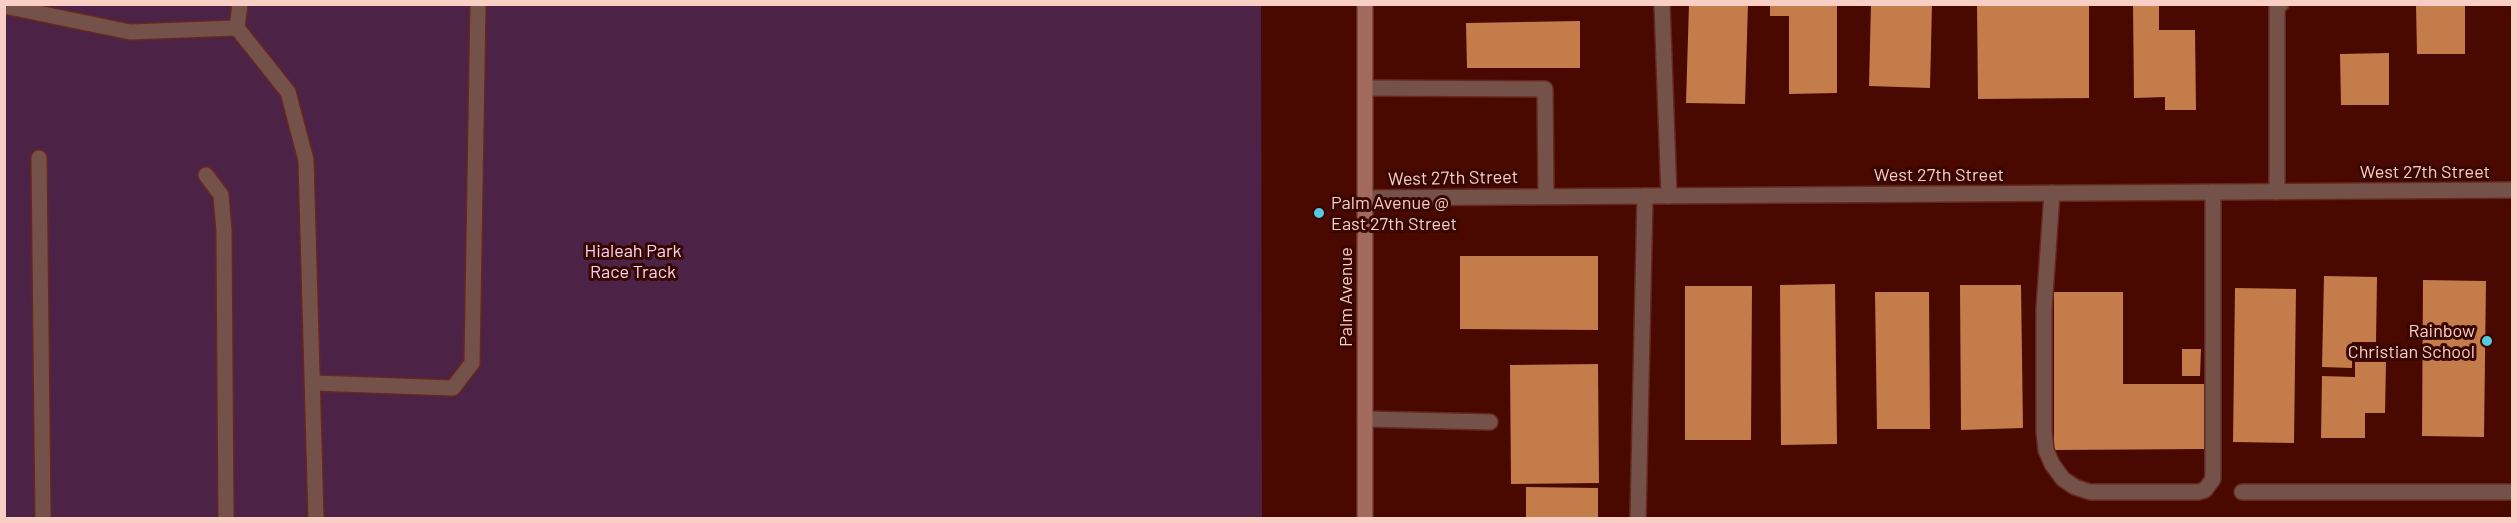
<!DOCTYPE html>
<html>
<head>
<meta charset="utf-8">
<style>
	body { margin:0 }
	#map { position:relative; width:2517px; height:523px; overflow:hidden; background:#490800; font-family:Barlow,sans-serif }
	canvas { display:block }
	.frame { position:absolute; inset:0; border:6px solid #f8cec5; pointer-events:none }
</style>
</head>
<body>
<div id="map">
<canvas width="2517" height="523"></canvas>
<div class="frame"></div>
</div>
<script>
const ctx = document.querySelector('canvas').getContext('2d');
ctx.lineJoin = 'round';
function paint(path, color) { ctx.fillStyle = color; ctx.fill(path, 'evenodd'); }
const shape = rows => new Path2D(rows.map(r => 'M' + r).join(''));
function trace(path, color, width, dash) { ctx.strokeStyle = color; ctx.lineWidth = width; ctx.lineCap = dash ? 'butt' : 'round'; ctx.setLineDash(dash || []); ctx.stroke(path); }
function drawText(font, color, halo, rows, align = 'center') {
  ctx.font = font + ' Barlow,sans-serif'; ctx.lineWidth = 6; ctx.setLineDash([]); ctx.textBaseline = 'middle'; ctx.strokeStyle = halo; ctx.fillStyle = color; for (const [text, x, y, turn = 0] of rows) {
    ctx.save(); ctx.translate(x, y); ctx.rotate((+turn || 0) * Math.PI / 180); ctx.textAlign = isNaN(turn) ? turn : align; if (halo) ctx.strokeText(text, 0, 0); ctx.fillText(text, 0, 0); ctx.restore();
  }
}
const green = shape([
	[4,5,1261,5,1262,518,5,518]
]);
const building = shape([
	[1689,4,1748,4,1745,104,1686,103],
	[1770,4,1837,4,1837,93,1789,94,1789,16,1770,16],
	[1871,4,1932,4,1930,88,1869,86],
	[1977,4,2089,4,2089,98,1978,99],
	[2416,4,2465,4,2465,54,2417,54],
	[2133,5,2159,5,2159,30,2195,30,2196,110,2165,110,2165,97,2134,98],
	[1580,21,1580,68,1467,68,1466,23],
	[2389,53,2389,105,2341,105,2340,54],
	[1460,256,1598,256,1598,330,1460,329],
	[2324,276,2377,277,2376,342,2352,342,2352,368,2322,367],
	[2423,280,2486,281,2484,437,2422,436],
	[1835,284,1837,444,1781,445,1780,285],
	[1960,285,2021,285,2023,428,1961,430],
	[1685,286,1752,286,1751,440,1685,440],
	[2235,288,2296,289,2294,443,2233,442],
	[1875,292,1929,292,1930,429,1877,429],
	[2054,292,2123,292,2123,384,2206,384,2206,449,2054,450],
	[2182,349,2201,349,2200,376,2182,376],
	[2355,362,2386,362,2385,413,2365,413,2365,438,2321,438,2322,376,2355,377],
	[1598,364,1599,483,1511,484,1510,365],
	[1526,487,1598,488,1598,518,1526,518]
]);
const service = shape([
	[1662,4,1669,196],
	[4,6,130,32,237,28,240,4],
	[237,28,288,92,306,160,316,518],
	[1365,88,1545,89,1546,196],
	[39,158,43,518],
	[206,175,221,195,224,231,226,518],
	[2277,192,2277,7,2281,4],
	[2052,193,2044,309,2044,431,2046,450,2052,464,2063,479,2075,487,2090,492,2198,492,2205,490,2213,479,2213,192],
	[314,383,453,388,472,363,478,4],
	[1365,419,1490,422],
	[2242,492,2512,492],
	[1638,518,1645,196]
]);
const minor = shape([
	[1366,198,2512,190]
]);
const secondary = shape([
	[1365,518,1365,4]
]);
const markers = [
	[1319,213,6,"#56c9e1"],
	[2487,341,6,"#56c9e1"]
];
const streetNames = [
	["West 27th Street",2425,172],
	["West 27th Street",1939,175],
	["West 27th Street",1453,178,-1],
	["Palm Avenue",1346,297,-90]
];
const poiNames = [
	["Palm Avenue @",1331,203],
	["East 27th Street",1331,224],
	["Rainbow",2475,331,"right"],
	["Christian School",2475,352,"right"]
];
const parkNames = [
	["Hialeah Park",633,251],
	["Race Track",633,272]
];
paint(green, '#4c2246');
paint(building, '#c57c4b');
trace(service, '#652820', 18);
trace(minor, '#652820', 18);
trace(secondary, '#652820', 18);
trace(service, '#755249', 15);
trace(minor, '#755249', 15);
trace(secondary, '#a26a5d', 15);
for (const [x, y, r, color] of markers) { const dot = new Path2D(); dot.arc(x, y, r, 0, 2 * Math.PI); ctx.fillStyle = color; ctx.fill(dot); trace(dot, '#380701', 2); }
drawText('18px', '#f8cec5', '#380701', streetNames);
drawText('18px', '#f8cec5', '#380701', poiNames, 'left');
drawText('18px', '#fad5f2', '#380701', parkNames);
</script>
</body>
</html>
